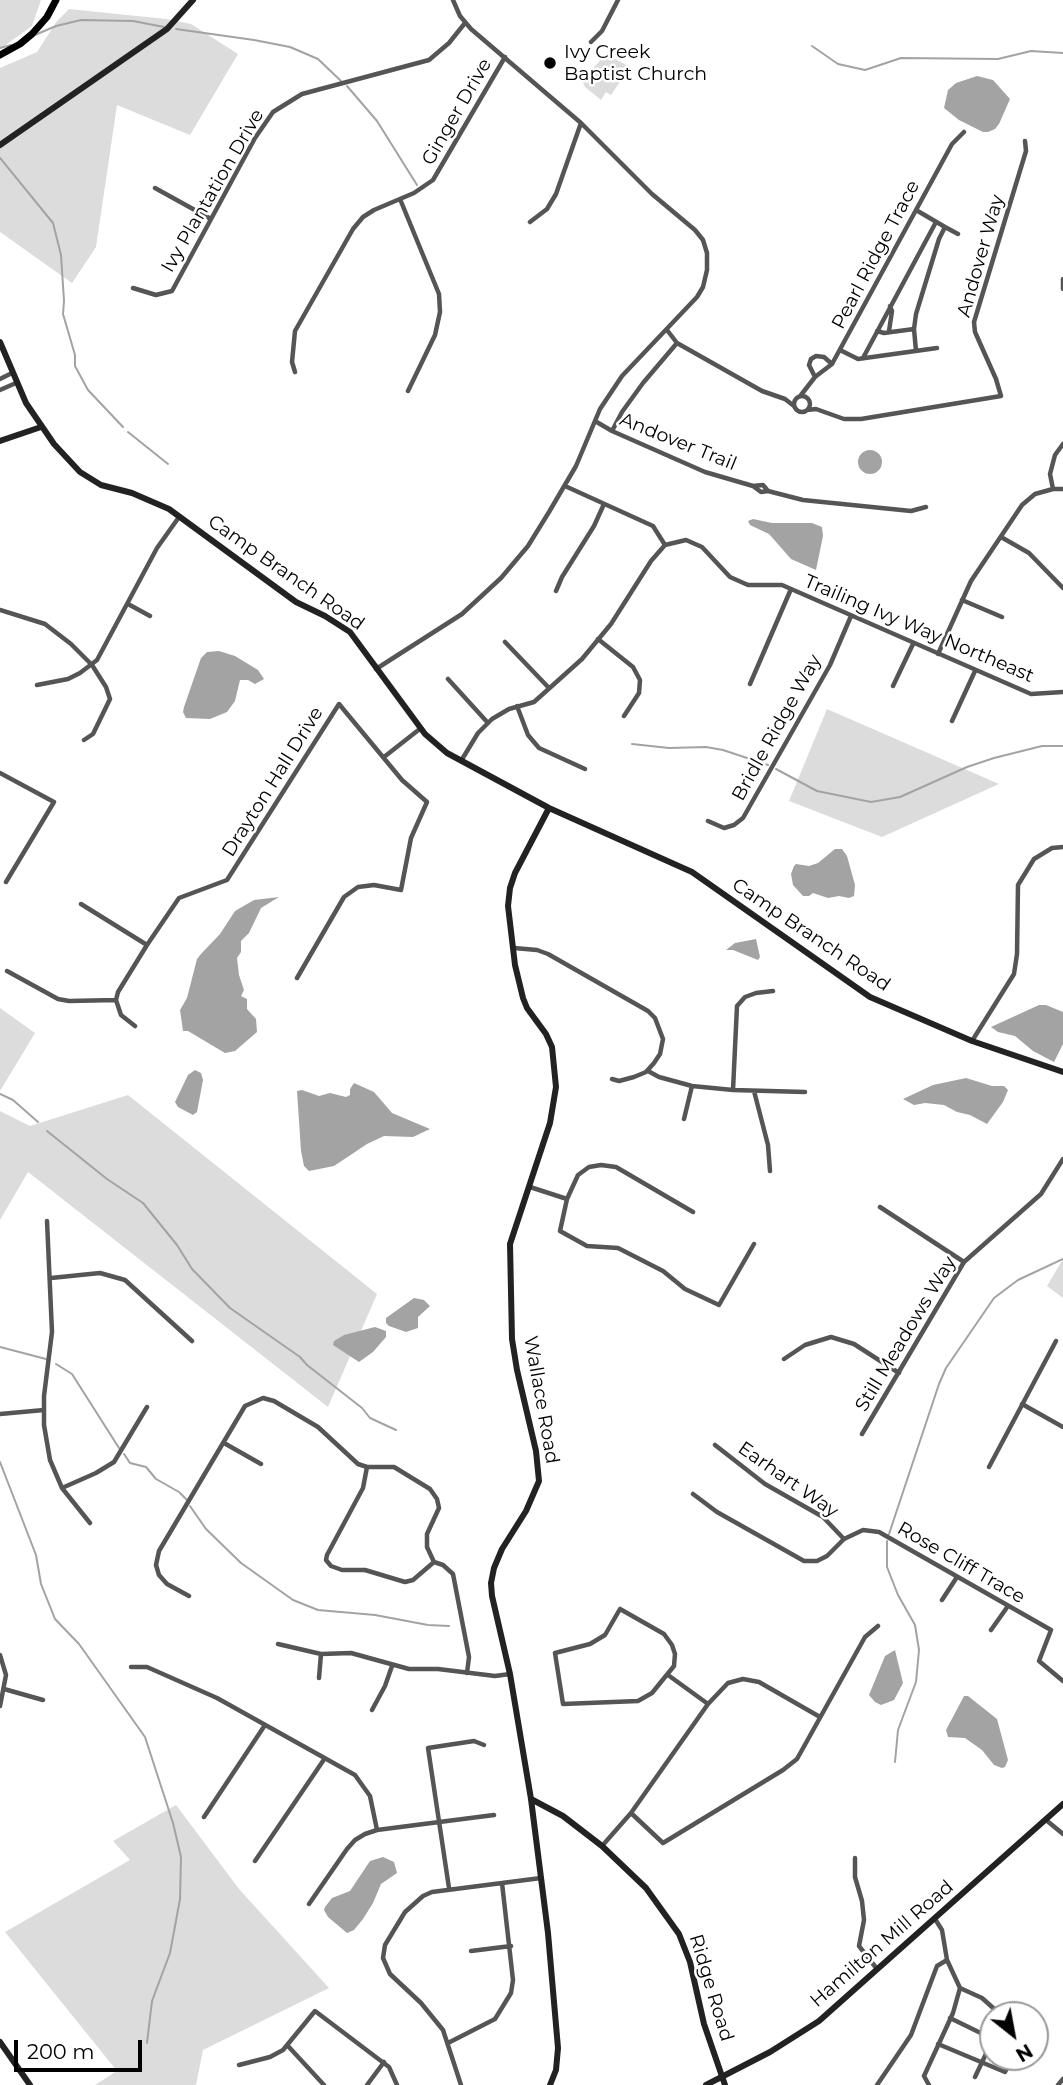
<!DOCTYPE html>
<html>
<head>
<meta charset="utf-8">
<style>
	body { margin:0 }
	#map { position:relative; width:1063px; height:2085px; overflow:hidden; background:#fff; font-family:Montserrat,sans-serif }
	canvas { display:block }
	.north { position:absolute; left:979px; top:2001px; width:70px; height:70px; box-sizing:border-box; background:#fff; border:2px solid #999; border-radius:50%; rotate:149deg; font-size:19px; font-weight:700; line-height:28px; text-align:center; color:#000 }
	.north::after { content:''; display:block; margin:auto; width:24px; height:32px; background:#000; clip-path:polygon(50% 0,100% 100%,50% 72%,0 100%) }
	.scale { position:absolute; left:14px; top:2040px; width:128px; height:32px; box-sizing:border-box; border:4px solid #000; border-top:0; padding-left:9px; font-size:21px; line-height:24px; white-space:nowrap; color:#000; -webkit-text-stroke:5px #fff; paint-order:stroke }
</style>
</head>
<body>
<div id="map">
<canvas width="1063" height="2085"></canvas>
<div class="north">N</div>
<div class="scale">200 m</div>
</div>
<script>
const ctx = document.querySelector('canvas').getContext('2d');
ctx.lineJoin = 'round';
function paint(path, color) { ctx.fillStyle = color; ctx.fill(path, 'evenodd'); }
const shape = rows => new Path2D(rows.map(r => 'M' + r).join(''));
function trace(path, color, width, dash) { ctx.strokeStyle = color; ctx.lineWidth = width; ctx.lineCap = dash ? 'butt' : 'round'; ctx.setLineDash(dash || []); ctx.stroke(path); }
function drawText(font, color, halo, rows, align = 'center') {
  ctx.font = font + ' Montserrat,sans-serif'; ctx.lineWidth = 5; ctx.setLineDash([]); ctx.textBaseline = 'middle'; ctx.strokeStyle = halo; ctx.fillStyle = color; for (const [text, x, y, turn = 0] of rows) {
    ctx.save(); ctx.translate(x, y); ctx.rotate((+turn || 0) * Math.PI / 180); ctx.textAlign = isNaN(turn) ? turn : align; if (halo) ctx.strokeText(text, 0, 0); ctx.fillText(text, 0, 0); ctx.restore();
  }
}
const green = shape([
	[0,0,41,0,32,26,0,49],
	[69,9,166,19,191,24,238,54,190,135,117,105,96,247,72,283,0,232,0,68,37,52,57,21],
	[606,54,630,67,611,95,606,92,601,100,585,87,582,80],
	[827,709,999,784,882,837,789,801],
	[0,1008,35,1033,0,1091],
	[128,1095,377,1294,328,1407,28,1172,0,1220,0,1111,30,1126],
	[1063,1259,1063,1298,1047,1286],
	[176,1805,239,1889,329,1988,203,2050,196,2085,95,2085,117,2071,5,1932,130,1860,113,1841]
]);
const water = shape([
	[977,76,993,80,1010,99,999,124,995,129,988,132,983,132,959,120,944,108,948,90,956,83],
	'858 462a12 12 0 1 1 24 0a12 12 0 1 1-24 0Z',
	[753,519,772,523,812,523,822,527,823,536,816,570,791,559,769,534,750,525,748,521],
	[219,651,235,656,258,670,264,679,255,684,248,680,240,680,235,701,227,712,210,719,186,718,183,712,184,707,201,658,207,652],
	[835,849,842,849,847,856,855,885,854,896,849,898,839,896,828,898,813,893,809,896,803,896,793,885,791,874,794,866,796,864,809,866,818,863],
	[279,897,261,908,249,933,241,941,241,952,237,958,239,975,244,990,241,996,247,999,247,1009,256,1019,257,1032,235,1051,225,1053,188,1031,183,1031,180,1010,187,998,197,959,201,954,220,934,235,911,254,900],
	[756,939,760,957,758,960,733,950,726,950,735,943],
	[1039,1005,1046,1005,1063,1012,1063,1044,1054,1062,1033,1051,1015,1036,998,1032,991,1027],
	[195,1070,201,1073,203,1080,197,1112,193,1115,178,1107,175,1102,188,1075],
	[966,1078,992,1086,1004,1086,1008,1090,1003,1102,987,1124,970,1115,957,1112,944,1105,925,1103,914,1105,903,1099,933,1085],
	[354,1083,374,1092,392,1113,430,1129,413,1137,384,1136,367,1144,334,1166,309,1171,304,1166,301,1151,297,1091,302,1090,319,1096,330,1093,346,1097,350,1095,350,1089],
	[414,1298,424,1300,430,1306,418,1317,418,1328,406,1332,389,1326,386,1323,386,1318],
	[375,1327,386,1331,386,1337,373,1352,359,1362,333,1345,334,1341,344,1335],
	[895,1650,903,1683,894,1700,881,1705,875,1702,869,1695,885,1656],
	[964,1696,968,1696,997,1719,1008,1760,1005,1767,1002,1768,994,1765,982,1750,965,1738,948,1737,946,1730],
	[383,1857,394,1862,397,1873,381,1884,373,1903,363,1919,354,1930,347,1933,328,1917,324,1910,325,1907,332,1898,350,1891,370,1861]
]);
const stream = shape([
	[176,29,254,40,290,47,318,59,341,81],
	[35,35,56,26,81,20,133,21,164,27],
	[812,46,838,64,865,70,901,58,998,59,1031,51,1063,53],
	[0,48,11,45],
	[347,86,377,121,417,185],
	[0,158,53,223,61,255,64,301,63,314,75,355,75,366,88,390,123,427],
	[128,432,168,464],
	[632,744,669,748,706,747,723,750,768,765],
	[776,769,817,791,871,802,900,797,967,767,994,758,1042,746,1063,746],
	[0,1094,13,1100,38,1122],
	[47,1131,107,1179,143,1203,177,1245,192,1269,230,1308,300,1357,307,1365,362,1408,370,1418,396,1430],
	[0,1347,46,1359],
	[56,1364,72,1374,119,1448],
	[124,1454,130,1463,146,1467,156,1479,179,1492,187,1500],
	[0,1462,36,1555,41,1584,55,1619,79,1644,145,1737,173,1823,181,1857,180,1899,170,1953,152,2001,147,2043],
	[190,1506,206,1529,241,1563,293,1600,318,1610,375,1615,428,1625,449,1626],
	[889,1534,939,1384,946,1368,994,1298,1018,1280,1063,1259],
	[887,1541,887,1567,898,1595,915,1625,919,1650,916,1682,898,1730,895,1762]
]);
const street = shape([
	[591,42,602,31,618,0],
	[155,188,211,219],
	[400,199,439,294,440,312,435,335,408,391],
	[916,210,945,227,939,239,916,314,914,329,916,351],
	[530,222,547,209,556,194,581,123],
	[945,227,958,234],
	[1063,279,1063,289],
	[133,288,156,295,172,291,255,138,273,112,302,94,429,60,449,43,465,23],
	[667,330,677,343,762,391,785,399,794,406],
	[877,331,884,333,914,329],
	[889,331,892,311,890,306],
	[840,350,858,359,937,348],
	[863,358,936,222],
	[295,372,292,362,295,331,353,229,363,217,374,210,414,193,433,180,505,57],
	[815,377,809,365,811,359,816,356,824,357,832,364],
	[0,379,12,373],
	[0,390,16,383],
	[801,395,815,377,832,364,952,144,964,132],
	'794 404a8 8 0 1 1 16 0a8 8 0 1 1-16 0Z',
	[807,410,816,409,844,419,861,419,1001,396,996,379,975,332,974,322,1026,151,1025,141],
	[595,421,612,431,705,472,753,486,763,485,768,491,761,492,753,486],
	[612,431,622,412,643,383,677,343],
	[565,486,653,526,665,545],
	[1053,489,1050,474,1055,455,1063,444],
	[768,491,803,500,911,511,926,507],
	[1001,537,1029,553,1063,588],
	[556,591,562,577,594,526,604,504],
	[962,600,1002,617],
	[128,604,150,616],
	[0,610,45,624,71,644,92,665,106,687,110,699,93,734,84,740],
	[598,639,633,667,640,680,639,693,624,716],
	[505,642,549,688],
	[938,654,971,581,1022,505,1035,494,1053,489,1063,489],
	[376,669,462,614,501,578,528,546,549,512,576,466,600,409,622,376,697,297,703,287,707,270,707,253,703,240,695,230,652,194,581,123,471,29,460,16,453,0],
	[448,679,488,723],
	[750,684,791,589],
	[37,685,68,679,80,673,97,660,157,548,179,517],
	[893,686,913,644],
	[517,706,528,735,539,748,585,769],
	[952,721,975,671],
	[384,757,421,728],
	[461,761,478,733,492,719,509,709,534,702,582,659,611,624,651,561,665,545,686,540,702,547,730,577,748,585,782,585,1031,694,1063,692],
	[0,773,54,802,6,882],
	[708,821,724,828,734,825,743,818,830,665,851,616],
	[81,904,147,945],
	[514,948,537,950,548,954,648,1011,655,1018,663,1039,660,1054,654,1063,646,1072,634,1077,619,1081,612,1079],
	[7,971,58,999,69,1001,116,1000],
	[135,1026,121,1015,116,1000,118,992,147,945,179,898,227,880,339,704,402,780,427,802,411,838,401,890,374,885,358,887,344,897,297,978],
	[972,1041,1014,974,1017,954,1018,885,1034,859,1052,848,1063,847],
	[648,1071,659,1077,692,1086,733,1090,805,1092],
	[733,1090,737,1006,745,997,756,993,773,991],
	[754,1091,768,1145,770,1171],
	[684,1119,692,1086],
	[530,1187,567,1199],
	[880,1207,964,1262],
	[693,1212,616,1167,601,1165,589,1167,578,1175,567,1199,560,1231,587,1246,618,1248,663,1271,685,1289,719,1305,754,1244],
	[47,1221,52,1332,44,1396,44,1425,50,1460,62,1488,90,1523],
	[51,1278,100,1273,125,1280,192,1341],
	[784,1359,805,1345,831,1337,854,1344,899,1373],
	[1022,1404,1063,1427],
	[0,1414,44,1410],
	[862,1434,964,1262,1041,1194,1063,1159],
	[224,1443,261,1464],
	[715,1445,765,1484,823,1517,844,1539],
	[367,1467,363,1488,327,1555,326,1560,331,1566,342,1570,365,1570,405,1582,413,1580,434,1562],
	[989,1467,1056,1341],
	[62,1488,96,1473,114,1462,147,1407],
	[693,1494,717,1512,804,1561,817,1561,827,1556,844,1539,863,1530,879,1532,1051,1630,1039,1661,1063,1681],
	[189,1596,167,1584,159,1575,156,1565,159,1551,245,1406,263,1398,274,1401,318,1427,358,1464,367,1467,394,1467,430,1489,437,1499,439,1508,427,1534,427,1547,434,1562,443,1565,453,1574,469,1657,467,1673],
	[942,1600,957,1577],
	[620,1609,664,1634,672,1645,675,1654,674,1666,652,1693,638,1701,563,1704,555,1653,590,1644,605,1635,620,1609],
	[991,1630,1008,1606],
	[278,1644,321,1654,351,1653,409,1669,438,1669,495,1676,510,1674],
	[0,1655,6,1675,0,1706],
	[131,1667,147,1667,217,1698,355,1775,370,1796,377,1830],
	[668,1675,708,1704],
	[319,1678,321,1654],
	[4,1689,43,1700],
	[372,1710,385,1686,392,1666],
	[631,1813,663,1843,783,1770,797,1759,865,1637,878,1626],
	[204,1817,265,1725],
	[1046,1820,1063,1834],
	[602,1846,631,1813,708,1704,728,1683,743,1679,759,1682,820,1717],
	[855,1858,855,1877,862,1901,864,1920,859,1946,877,1969],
	[255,1861,325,1758],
	[449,1888,428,1748,474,1741,484,1745],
	[309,1904,347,1849,355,1840,365,1834,377,1830,494,1815],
	[471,1951,511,1946],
	[960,1988,982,1998,1001,2015],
	[950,2018,993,2039],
	[448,2043,495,2019,511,1993,513,1980,502,1883],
	[938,2044,1005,2072,1013,2057],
	[288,2046,324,2085],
	[239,2065,270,2057,283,2050,315,2011,389,2067,397,2085],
	[975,2077,993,2039],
	[367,2085,384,2062],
	[461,2085,443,2030,421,2003,390,1974,383,1958,385,1945,405,1912,423,1896,432,1892,541,1878],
	[877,2085,911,2035,937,1966,947,1960,942,1930,935,1919],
	[929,2085,924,2076,953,2013,960,1988,947,1960],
	[1058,2085,1063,2079]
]);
const secondary = shape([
	[0,145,167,29,193,0],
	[0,342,26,403,54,444,80,472,101,485,132,493,169,509,296,602,325,616,350,632,425,734,447,753,549,808,692,872,870,997,972,1041,1063,1072],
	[0,441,41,427],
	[549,808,515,873,510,888,508,906,515,965,523,998,527,1008,546,1034,552,1047,556,1087,550,1123,510,1244,512,1339,517,1370,536,1451,539,1481,526,1511,502,1549,494,1568,491,1583,492,1596,510,1674,531,1799,548,1933,558,2048,556,2070,550,2085],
	[531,1799,563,1816,602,1846,646,1888,679,1934,690,1962,704,2024,725,2085],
	[0,2042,30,2085],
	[706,2085,770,2052,819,2021,1063,1804]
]);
const highway = shape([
	[0,55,20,44,32,34,47,17,56,0]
]);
const markers = [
	[550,63,7,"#000"]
];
const poiNames = [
	["Ivy Creek",564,52],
	["Baptist Church",564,74]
];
const streetNames = [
	["Ginger Drive",457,112,-60],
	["Ivy Plantation Drive",213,191,-60],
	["Pearl Ridge Trace",876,255,-62],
	["Andover Way",981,256,-74],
	["Andover Trail",678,442,22],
	["Camp Branch Road",286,573,35],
	["Trailing Ivy Way Northeast",919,629,23],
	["Bridle Ridge Way",777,728,-61],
	["Drayton Hall Drive",273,782,-58],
	["Camp Branch Road",811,935,34],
	["Still Meadows Way",906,1334,-59],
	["Wallace Road",541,1400,80],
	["Earhart Way",788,1480,35],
	["Rose Cliff Trace",961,1563,30],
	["Hamilton Mill Road",882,1944,-41],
	["Ridge Road",711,1988,73]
];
paint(green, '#dcdcdc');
paint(water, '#a3a3a3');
trace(stream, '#a3a3a3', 2);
trace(street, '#555', 4.5);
trace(secondary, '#222', 6);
trace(highway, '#000', 7);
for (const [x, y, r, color] of markers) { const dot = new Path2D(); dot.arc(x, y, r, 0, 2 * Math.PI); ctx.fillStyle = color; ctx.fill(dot); trace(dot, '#fff', 2.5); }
drawText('19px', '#000', '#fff', poiNames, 'left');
drawText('19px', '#000', '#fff', streetNames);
</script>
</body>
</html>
